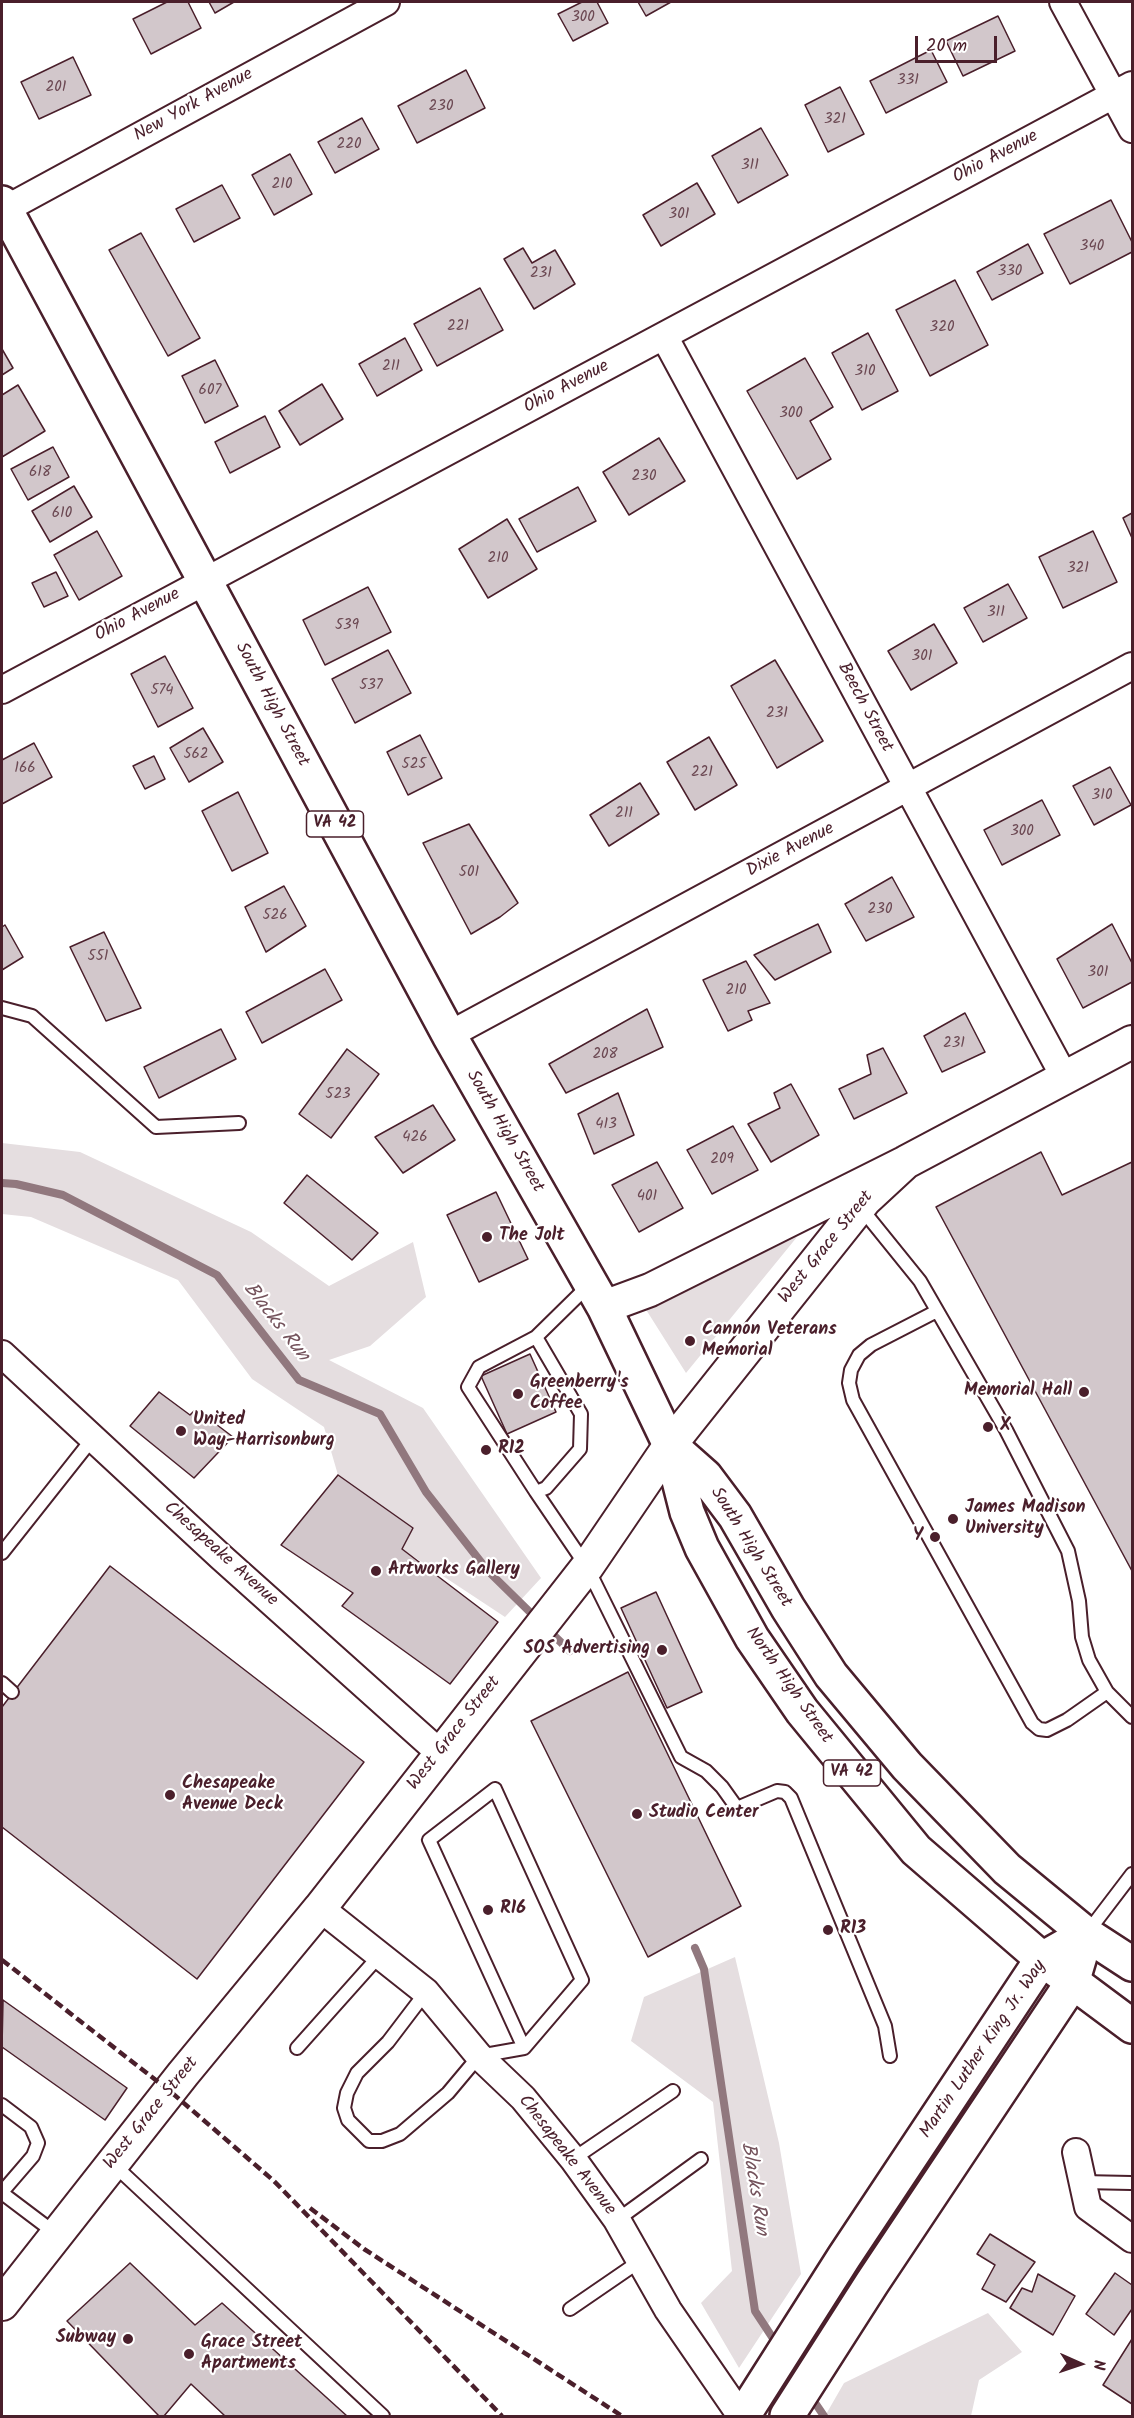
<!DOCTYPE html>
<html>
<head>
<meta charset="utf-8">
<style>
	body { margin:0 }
	#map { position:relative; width:1134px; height:2418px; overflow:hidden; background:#fff; font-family:Kalam,sans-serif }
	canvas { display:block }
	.frame { position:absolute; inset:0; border:3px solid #4a1f2b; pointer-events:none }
	.north { position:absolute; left:1050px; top:2334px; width:60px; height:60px; -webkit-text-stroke:4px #fff; paint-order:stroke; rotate:93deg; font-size:16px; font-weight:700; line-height:24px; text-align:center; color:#4a1f2b }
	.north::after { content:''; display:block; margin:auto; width:21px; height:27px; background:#4a1f2b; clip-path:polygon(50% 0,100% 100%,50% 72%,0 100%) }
	.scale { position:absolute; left:915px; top:36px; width:82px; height:27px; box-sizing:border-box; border:3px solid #4a1f2b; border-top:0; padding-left:8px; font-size:18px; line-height:21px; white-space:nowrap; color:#4a1f2b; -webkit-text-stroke:4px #fff; paint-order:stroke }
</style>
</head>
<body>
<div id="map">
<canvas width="1134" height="2418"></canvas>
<div class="frame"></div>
<div class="north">N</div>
<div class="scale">20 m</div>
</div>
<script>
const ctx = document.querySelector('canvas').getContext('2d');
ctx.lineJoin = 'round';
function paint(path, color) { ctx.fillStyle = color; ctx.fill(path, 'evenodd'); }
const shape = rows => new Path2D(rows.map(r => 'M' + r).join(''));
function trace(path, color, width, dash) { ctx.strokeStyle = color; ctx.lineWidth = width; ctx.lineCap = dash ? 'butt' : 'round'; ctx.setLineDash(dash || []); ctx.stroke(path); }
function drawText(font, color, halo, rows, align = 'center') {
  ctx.font = font + ' Kalam,sans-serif'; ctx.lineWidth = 4.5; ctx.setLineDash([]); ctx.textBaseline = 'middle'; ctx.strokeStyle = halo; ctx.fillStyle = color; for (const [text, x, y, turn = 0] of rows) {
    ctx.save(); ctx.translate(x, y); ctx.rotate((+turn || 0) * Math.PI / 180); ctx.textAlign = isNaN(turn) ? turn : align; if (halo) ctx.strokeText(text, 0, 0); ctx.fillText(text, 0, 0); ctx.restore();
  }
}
const green = shape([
	[2,1143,80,1152,251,1232,329,1286,413,1242,426,1297,370,1346,329,1360,423,1408,541,1578,505,1617,402,1549,413,1528,338,1475,324,1427,252,1379,178,1280,31,1217,2,1214],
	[797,1237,686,1373,645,1308],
	[735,1957,779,2143,801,2274,739,2368,701,2303,732,2271,713,2102,631,2041,644,1997],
	[988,2313,1022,2352,979,2380,971,2416,825,2416,844,2383]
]);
const stream = shape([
	[2,1183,16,1184,63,1195,217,1275,299,1380,380,1414,426,1492,488,1571,538,1620],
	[547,1629,570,1651],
	[695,1948,704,1969,755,2311,778,2346],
	[809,2394,824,2416]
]);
const building = shape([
	[167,2,188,2,201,28,151,54,133,19,167,2],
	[209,2,234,2,215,13,209,2],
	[582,2,597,2,608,23,573,41,558,14,582,2],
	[638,2,671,2,646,16,638,2],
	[998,16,1015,51,963,76,946,41,998,16],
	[931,50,947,82,886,113,870,81,931,50],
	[73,57,91,95,39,119,21,82,73,57],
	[466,70,485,108,417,143,398,106,466,70],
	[840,87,864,134,828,152,805,105,840,87],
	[362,118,379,149,335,173,318,142,362,118],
	[761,128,788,175,738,203,712,156,761,128],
	[290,154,312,194,274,215,252,175,290,154],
	[697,183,715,214,661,246,643,215,697,183],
	[222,185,240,218,194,242,176,209,222,185],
	[1111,200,1132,242,1132,252,1070,284,1044,234,1111,200],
	[141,233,200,338,168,356,109,250,141,233],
	[1028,244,1043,273,992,300,977,272,1028,244],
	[523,248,532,263,555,250,575,284,534,309,504,259,523,248],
	[955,280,988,345,930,376,896,310,955,280],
	[480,288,503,330,437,366,414,324,480,288],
	[868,333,898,391,862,410,832,353,868,333],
	[405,338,422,370,377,396,359,364,405,338],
	[2,349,13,368,2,375,2,349],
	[805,358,833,407,810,421,831,459,797,479,747,391,805,358],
	[215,360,238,406,205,423,182,376,215,360],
	[322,384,343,419,300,445,279,411,322,384],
	[18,385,45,431,2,457,2,395,18,385],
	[265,416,280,447,230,473,215,442,265,416],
	[659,438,685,481,629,515,603,472,659,438],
	[53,447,69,477,28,500,11,469,53,447],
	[74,486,92,517,50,542,32,511,74,486],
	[578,487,596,521,537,552,519,519,578,487],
	[1132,513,1132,538,1123,518,1132,513],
	[507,519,537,569,488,598,459,549,507,519],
	[97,531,122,576,79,600,54,555,97,531],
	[1093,531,1117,582,1063,608,1039,557,1093,531],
	[56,572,68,596,44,607,32,583,56,572],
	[1008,584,1027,618,983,642,964,608,1008,584],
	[368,587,391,632,325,665,303,620,368,587],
	[934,624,957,663,911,690,888,651,934,624],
	[388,650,411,693,355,723,332,679,388,650],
	[165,656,193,708,158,727,131,674,165,656],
	[775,660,823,741,777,768,731,686,775,660],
	[203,728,223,762,189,782,170,748,203,728],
	[420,735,442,778,408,795,387,752,420,735],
	[709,737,737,785,695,810,667,762,709,737],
	[34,743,52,777,2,804,2,760,34,743],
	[154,756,165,779,145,789,133,766,154,756],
	[1110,767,1131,805,1094,825,1073,786,1110,767],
	[640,783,659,814,609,846,590,815,640,783],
	[238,792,268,853,232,871,202,811,238,792],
	[1042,800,1060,835,1002,865,984,830,1042,800],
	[469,824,518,903,500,917,471,934,423,843,469,824],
	[892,877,914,917,866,941,845,904,892,877],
	[284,886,306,926,266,952,245,907,284,886],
	[818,924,831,952,775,980,754,955,818,924],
	[1112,924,1132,963,1132,982,1083,1008,1057,959,1112,924],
	[5,925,23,957,2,970,2,927,5,925],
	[104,932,141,1008,106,1021,70,947,104,932],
	[746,961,770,1003,748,1011,752,1020,728,1031,703,980,746,961],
	[325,969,342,1000,262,1043,246,1012,325,969],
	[647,1009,663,1047,566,1093,549,1064,647,1009],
	[965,1013,985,1052,942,1072,924,1036,965,1013],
	[221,1029,236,1059,159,1098,144,1067,221,1029],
	[883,1048,907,1093,854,1119,839,1089,871,1074,867,1055,883,1048],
	[347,1049,379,1074,331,1138,299,1114,347,1049],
	[791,1084,819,1135,771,1162,748,1124,780,1108,774,1093,791,1084],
	[618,1093,634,1135,594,1154,578,1114,618,1093],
	[433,1105,455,1140,403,1173,375,1137,433,1105],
	[733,1126,758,1170,712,1194,687,1150,733,1126],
	[1041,1152,1062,1195,1132,1162,1132,1571,936,1207,1041,1152],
	[657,1162,683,1208,639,1232,612,1185,657,1162],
	[307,1175,378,1233,352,1260,284,1203,307,1175],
	[496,1192,528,1259,479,1282,447,1215,496,1192],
	[530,1354,556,1412,507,1434,481,1376,530,1354],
	[159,1392,190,1415,196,1409,233,1437,194,1478,130,1426,159,1392],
	[338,1475,413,1528,402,1549,498,1622,450,1684,342,1606,353,1593,281,1545,338,1475],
	[110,1566,364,1762,197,1979,2,1827,2,1707,110,1566],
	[656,1592,702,1692,667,1708,621,1608,656,1592],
	[628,1672,741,1906,648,1957,531,1721,628,1672],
	[3,2000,127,2088,105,2120,2,2047,3,2000],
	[990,2234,1035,2262,1006,2302,982,2289,995,2265,977,2254,990,2234],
	[130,2263,195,2325,222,2303,347,2416,225,2416,191,2384,164,2416,159,2416,67,2321,130,2263],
	[1115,2273,1132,2285,1132,2309,1114,2335,1086,2314,1115,2273],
	[1038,2274,1075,2296,1053,2335,1010,2308,1022,2288,1032,2292,1038,2274],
	[1132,2339,1132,2404,1103,2385,1132,2339]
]);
const service = shape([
	[2,1008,32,1016,156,1127,239,1123],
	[861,1208,920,1281,1006,1430,1068,1551,1079,1601,1082,1637,1089,1660,1107,1692,1132,1717],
	[937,1311,871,1345,859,1355,851,1370,849,1383,853,1400,1032,1723,1039,1729,1047,1730,1067,1720,1107,1692],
	[536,1337,581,1414,580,1449,546,1488,536,1492,587,1567,681,1757,706,1771,722,1787,737,1808,777,1791,785,1792,791,1798,885,2026,890,2056],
	[536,1492,468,1387,479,1367,536,1337,590,1284],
	[2,1553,93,1438],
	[2,1683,12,1692],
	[1087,1933,1132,1874],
	[426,1992,388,2042,357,2073,347,2093,344,2108,348,2120,369,2141,382,2141,400,2134,448,2093,479,2056,524,2048,429,1840,495,1789,582,1980,524,2048],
	[297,2048,380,1955],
	[2,2105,31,2127,38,2143,33,2156,2,2192],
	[573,2159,673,2091],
	[113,2164,383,2416],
	[1082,2182,1131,2183],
	[2,2193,55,2233],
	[617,2220,701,2159],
	[570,2309,640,2261]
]);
const minor = shape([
	[1063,2,1132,129],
	[2,211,386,2],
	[664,336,1065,1078],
	[2,690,1132,85],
	[449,1035,1132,666],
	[2,1354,221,1557,440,1753],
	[320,1908,426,1992,479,2056,523,2098,573,2159,617,2220,668,2310,741,2416],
	[1076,2152,1088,2207,1132,2239]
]);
const tertiary = shape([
	[604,1307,650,1290,906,1162,1132,1042],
	[2,2304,183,2074,320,1908,587,1567,670,1445,865,1200,906,1162]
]);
const secondary = shape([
	[743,2416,844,2257,1042,1959,1086,1934],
	[787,2416,872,2283,1072,1983,1080,1956]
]);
const primary = shape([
	[2,203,449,1035,604,1307,670,1445,705,1476,735,1516,788,1608,831,1675,907,1766,1007,1869,1086,1934,1132,1964],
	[670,1445,687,1512,702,1548,752,1638,802,1711,916,1850,1042,1959,1132,2026]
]);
const rail = shape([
	[2,1960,171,2092,274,2181,502,2416],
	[310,2208,364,2249,622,2416]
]);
const markers = [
	[487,1237,6,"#4a1f2b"],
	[690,1341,6,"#4a1f2b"],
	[1084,1392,6,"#4a1f2b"],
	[518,1394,6,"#4a1f2b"],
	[988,1427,6,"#4a1f2b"],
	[181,1431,6,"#4a1f2b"],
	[486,1450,6,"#4a1f2b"],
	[953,1519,6,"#4a1f2b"],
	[935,1537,6,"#4a1f2b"],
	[376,1571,6,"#4a1f2b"],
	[662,1650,6,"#4a1f2b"],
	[170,1795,6,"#4a1f2b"],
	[637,1814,6,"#4a1f2b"],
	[488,1910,6,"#4a1f2b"],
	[828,1930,6,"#4a1f2b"],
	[128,2339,6,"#4a1f2b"],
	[189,2354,6,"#4a1f2b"]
];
const numberNames = [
	["300",583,18],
	["331",908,81],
	["201",56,88],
	["230",441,107],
	["321",835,120],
	["220",349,145],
	["311",750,166],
	["210",282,185],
	["301",679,215],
	["340",1092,247],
	["330",1010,272],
	["231",541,274],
	["221",458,327],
	["320",942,328],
	["211",391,367],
	["310",865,372],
	["607",210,391],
	["300",791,414],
	["618",40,473],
	["230",644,477],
	["610",62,514],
	["210",498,559],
	["321",1078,569],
	["311",996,613],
	["539",347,626],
	["301",922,657],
	["537",371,686],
	["574",162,691],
	["231",777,714],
	["562",196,755],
	["525",414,765],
	["166",25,769],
	["221",702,773],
	["310",1102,796],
	["211",624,814],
	["300",1022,832],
	["501",469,873],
	["230",880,910],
	["526",275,916],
	["551",98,957],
	["301",1098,973],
	["210",736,991],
	["231",954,1044],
	["208",605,1055],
	["523",338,1095],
	["413",606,1125],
	["426",415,1138],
	["209",722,1160],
	["401",647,1197]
];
const shields = [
	[335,824,57],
	[852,1773,57]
];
const shieldNames = [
	["VA 42",335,824],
	["VA 42",852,1773]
];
const streetNames = [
	["New York Avenue",194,106,-29],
	["Ohio Avenue",996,158,-28],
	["Ohio Avenue",567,388,-28],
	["Ohio Avenue",138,616,-28],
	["South High Street",271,705,62],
	["Beech Street",864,708,62],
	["Dixie Avenue",791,851,-28],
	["South High Street",504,1132,60],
	["West Grace Street",827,1248,-51],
	["South High Street",750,1548,58],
	["Chesapeake Avenue",220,1555,42],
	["North High Street",788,1686,55],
	["West Grace Street",455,1734,-52],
	["Martin Luther King Jr. Way",984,2050,-56],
	["West Grace Street",152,2114,-51],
	["Chesapeake Avenue",566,2156,52]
];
const poiNames = [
	["The Jolt",499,1237],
	["Cannon Veterans",702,1331],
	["Memorial",702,1352],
	["Greenberry's",530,1384],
	["Coffee",530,1405],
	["Memorial Hall",1072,1392,"right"],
	["United",193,1421],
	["Way-Harrisonburg",193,1442],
	["X",1000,1427],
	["R12",498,1450],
	["James Madison",965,1509],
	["University",965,1530],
	["Y",923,1537,"right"],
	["Artworks Gallery",388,1571],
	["SOS Advertising",650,1650,"right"],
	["Chesapeake",182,1785],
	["Avenue Deck",182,1806],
	["Studio Center",649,1814],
	["R16",500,1910],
	["R13",840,1930],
	["Subway",116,2339,"right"],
	["Grace Street",201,2344],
	["Apartments",201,2365]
];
const waterNames = [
	["Blacks Run",275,1323,52],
	["Blacks Run",753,2189,81]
];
paint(green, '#e5dee0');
trace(stream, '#91787e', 8);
paint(building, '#d2c7cb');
trace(building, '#4a1f2b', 1.5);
trace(service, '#4a1f2b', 16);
trace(minor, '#4a1f2b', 30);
trace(tertiary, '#4a1f2b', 36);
trace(secondary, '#4a1f2b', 38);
trace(primary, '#4a1f2b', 38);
trace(service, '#fff', 12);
trace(minor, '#fff', 26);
trace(tertiary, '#fff', 32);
trace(secondary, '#fff', 33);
trace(primary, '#fff', 33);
trace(rail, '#4a1f2b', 4.5, [9, 4.5]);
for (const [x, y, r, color] of markers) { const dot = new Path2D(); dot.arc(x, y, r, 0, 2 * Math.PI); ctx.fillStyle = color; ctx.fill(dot); trace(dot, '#fff', 2); }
drawText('15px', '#6c4953', null, numberNames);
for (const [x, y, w] of shields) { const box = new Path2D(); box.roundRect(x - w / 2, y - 13, w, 26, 4.5); ctx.fillStyle = '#fff'; ctx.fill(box); trace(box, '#4a1f2b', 1.5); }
drawText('bold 16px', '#4a1f2b', null, shieldNames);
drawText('18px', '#4a1f2b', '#fff', streetNames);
drawText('bold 18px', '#4a1f2b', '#fff', poiNames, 'left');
drawText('italic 20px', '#74535c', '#fff', waterNames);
</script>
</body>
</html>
